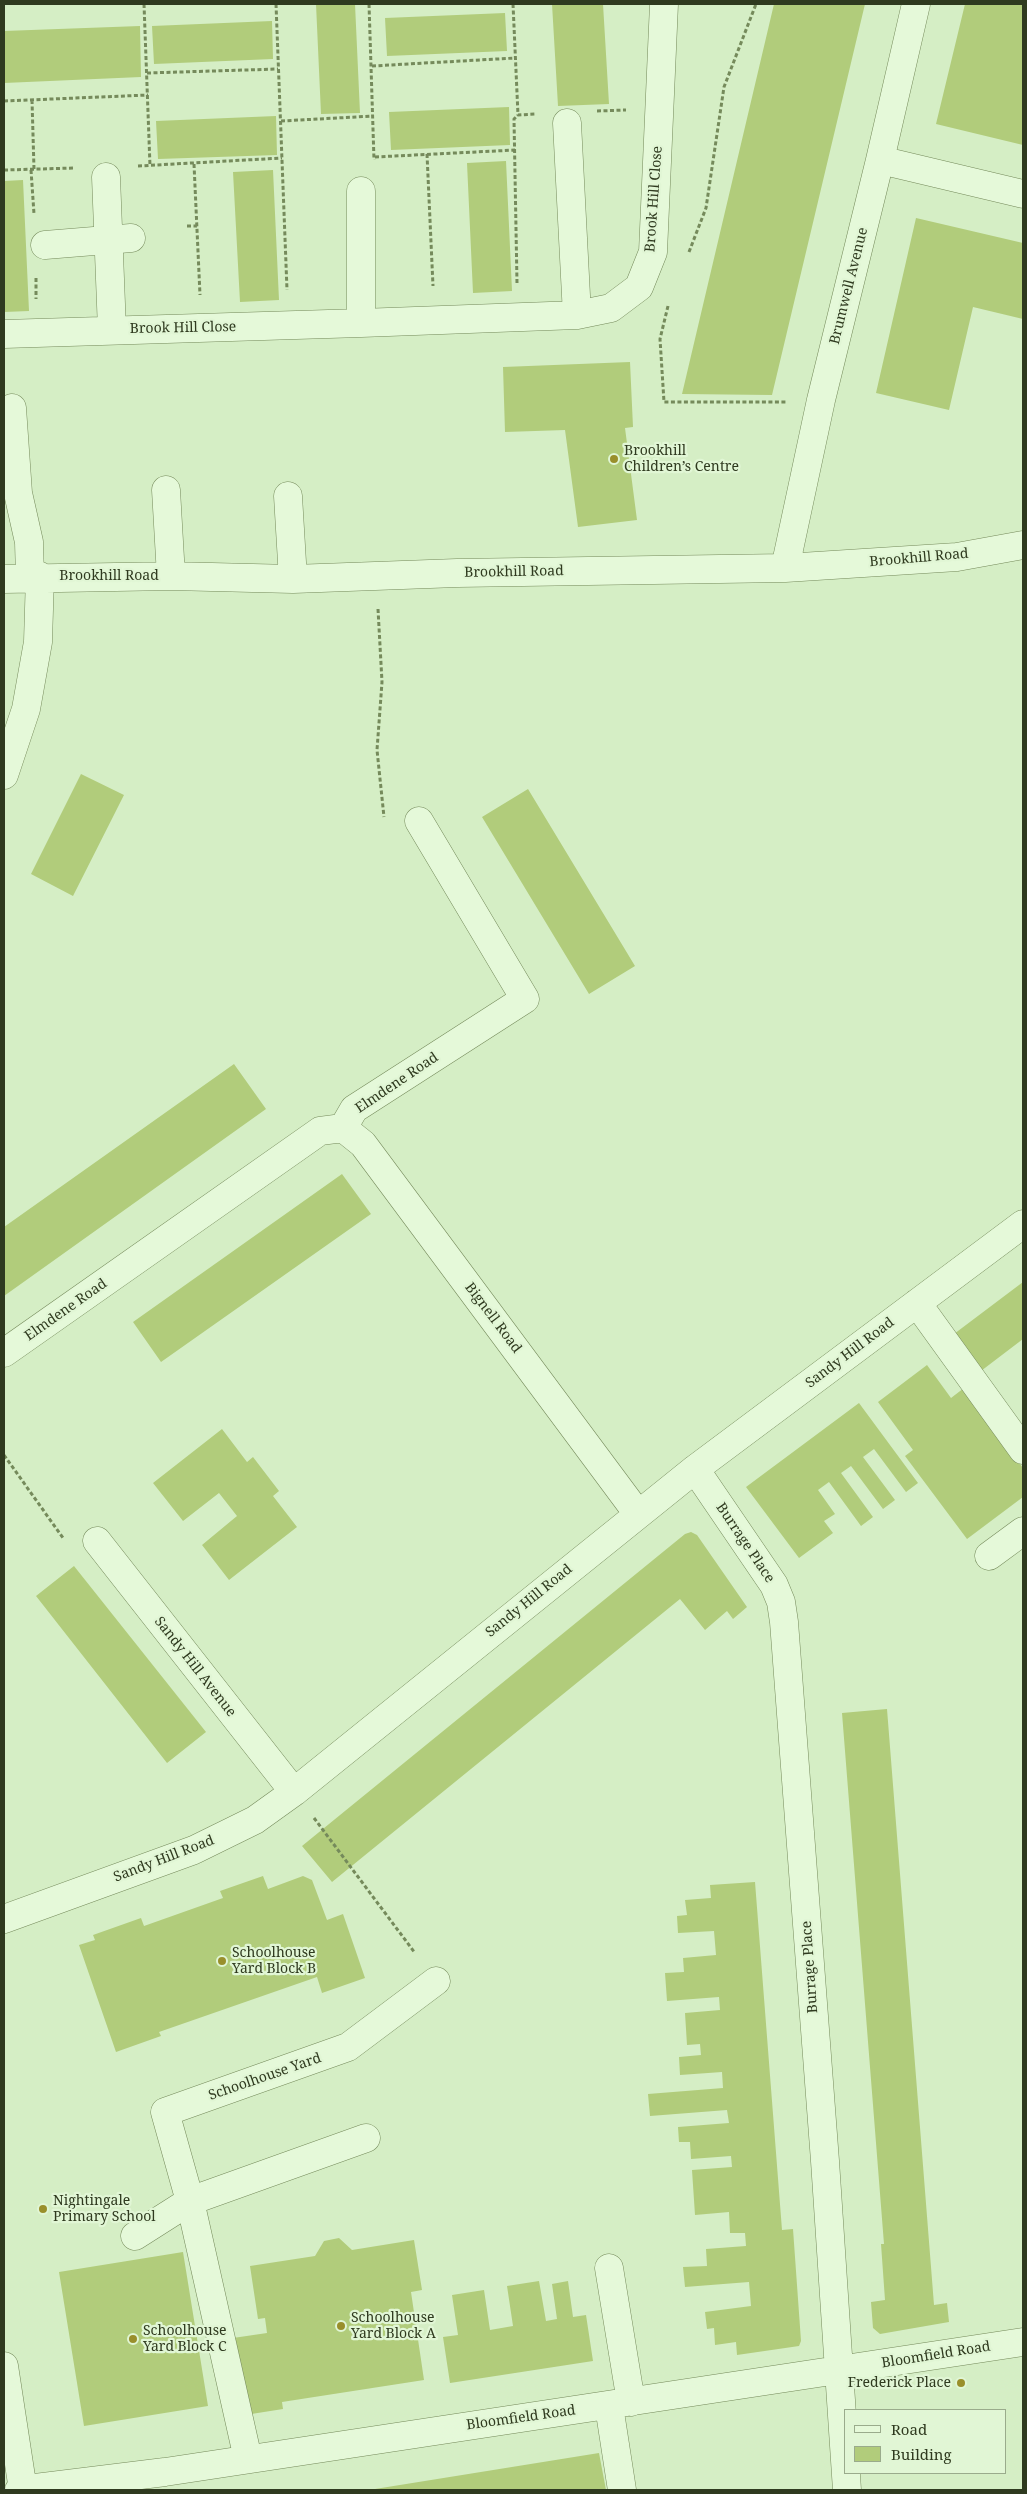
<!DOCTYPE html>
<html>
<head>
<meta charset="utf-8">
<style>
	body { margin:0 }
	#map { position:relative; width:1027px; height:2494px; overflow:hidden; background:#d5eec5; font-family:"Noto Serif",serif }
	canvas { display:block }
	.frame { position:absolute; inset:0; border:5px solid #2f3a1f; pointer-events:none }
	.legend { position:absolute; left:844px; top:2409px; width:162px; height:65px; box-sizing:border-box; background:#e1f6d5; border:1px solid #9aab8c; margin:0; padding:6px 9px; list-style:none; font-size:15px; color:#2f3a1f }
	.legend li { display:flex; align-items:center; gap:10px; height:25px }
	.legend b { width:25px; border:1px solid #9aab8c }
</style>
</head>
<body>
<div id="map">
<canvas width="1027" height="2494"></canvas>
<div class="frame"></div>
<ul class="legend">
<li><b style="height:6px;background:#e5f9d9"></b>Road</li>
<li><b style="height:14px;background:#b1cc7b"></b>Building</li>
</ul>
</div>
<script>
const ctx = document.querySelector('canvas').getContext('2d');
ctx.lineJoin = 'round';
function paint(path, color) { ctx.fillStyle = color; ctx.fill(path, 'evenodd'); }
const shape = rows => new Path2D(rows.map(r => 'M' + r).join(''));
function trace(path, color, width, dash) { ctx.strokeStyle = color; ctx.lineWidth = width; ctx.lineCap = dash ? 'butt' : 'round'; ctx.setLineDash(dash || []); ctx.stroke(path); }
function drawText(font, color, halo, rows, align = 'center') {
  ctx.font = font + ' "Noto Serif",serif'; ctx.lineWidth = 4.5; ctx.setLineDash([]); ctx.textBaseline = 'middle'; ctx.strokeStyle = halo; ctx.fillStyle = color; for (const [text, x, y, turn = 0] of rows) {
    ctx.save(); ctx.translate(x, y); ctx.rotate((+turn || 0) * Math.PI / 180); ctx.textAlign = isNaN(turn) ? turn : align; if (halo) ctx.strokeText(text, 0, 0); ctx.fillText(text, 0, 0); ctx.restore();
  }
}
const building = shape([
	[316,4,355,4,360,113,321,114],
	[552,4,603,4,609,104,558,106],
	[774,4,865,4,772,395,682,394],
	[965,4,1023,4,1023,145,936,124],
	[505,13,507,51,387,56,385,18],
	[272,21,273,59,154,64,152,26],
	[140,26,141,77,4,83,4,31],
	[509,107,510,145,391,150,389,112],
	[276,116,277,155,158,159,156,121],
	[506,161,512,291,473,293,467,163],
	[273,170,279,300,240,302,233,172],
	[23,180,29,311,4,312,4,181],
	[916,218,1023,243,1023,319,973,307,949,410,876,393],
	[630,362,633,427,625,428,637,520,578,527,565,430,505,432,503,367],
	[81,774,124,795,73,896,31,874],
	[528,789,635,966,589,994,482,817],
	[234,1064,266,1109,4,1296,4,1227],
	[342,1174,371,1214,161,1362,133,1322],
	[1023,1282,1023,1339,977,1374,950,1337],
	[927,1365,951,1398,964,1388,1023,1468,1023,1497,967,1539,905,1456,913,1450,878,1402],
	[859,1403,918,1483,906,1492,874,1449,863,1457,895,1500,883,1509,851,1466,841,1473,873,1517,861,1526,829,1482,818,1490,835,1514,824,1521,833,1533,799,1558,746,1487],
	[222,1429,247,1462,253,1457,279,1491,273,1496,297,1527,229,1580,202,1545,237,1516,219,1493,183,1521,153,1483],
	[691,1532,697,1535,747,1607,733,1619,727,1611,705,1630,680,1599,332,1882,302,1846,685,1534],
	[74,1566,206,1732,167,1763,36,1596],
	[887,1709,934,2305,947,2303,949,2322,880,2334,873,2328,871,2302,885,2300,881,2244,884,2244,842,1713],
	[263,1876,268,1889,303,1876,312,1880,327,1920,343,1914,365,1978,322,1993,317,1977,159,2032,161,2036,116,2052,79,1945,95,1940,93,1935,141,1918,144,1926,223,1898,220,1891],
	[755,1882,782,2230,793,2229,801,2341,799,2346,737,2355,736,2342,715,2345,714,2328,707,2329,705,2312,751,2306,749,2282,685,2287,683,2267,707,2266,706,2249,746,2246,745,2233,730,2233,729,2212,695,2215,692,2170,732,2167,731,2156,691,2159,690,2142,679,2142,678,2127,729,2123,727,2110,650,2116,648,2094,723,2088,722,2072,680,2075,679,2057,701,2055,700,2044,687,2045,685,2013,720,2010,719,1997,667,2001,665,1973,684,1972,683,1958,716,1955,714,1931,678,1933,677,1916,687,1915,685,1900,711,1898,710,1885],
	[339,2238,352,2250,414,2240,422,2290,411,2292,424,2380,282,2402,283,2409,245,2415,233,2338,267,2333,265,2318,258,2319,250,2266,315,2256,324,2241],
	[183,2252,208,2406,84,2426,59,2272],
	[539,2281,546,2321,557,2319,552,2284,568,2281,573,2317,586,2315,593,2361,450,2383,443,2337,458,2335,452,2295,484,2290,490,2330,513,2326,507,2286],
	[599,2453,606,2490,375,2490,375,2489]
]);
const path = shape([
	[144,4,150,166],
	[276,4,287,290],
	[369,4,374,160],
	[513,4,518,115,536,114],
	[372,66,515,58],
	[147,73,278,69],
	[32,100,34,169],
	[4,101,148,95],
	[597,111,626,110],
	[281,121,374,116],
	[427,154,433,286],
	[375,157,515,150],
	[194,164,200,295],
	[138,166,282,158],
	[4,170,74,168],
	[31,170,34,214],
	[187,226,197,226],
	[689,252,706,208,724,87,756,4],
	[36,278,36,299],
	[517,283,514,119,518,115],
	[668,306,660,339,664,402,786,402],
	[378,609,382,682,377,750,384,817],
	[4,1455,63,1538],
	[314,1818,415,1953]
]);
const minor = shape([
	[567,123,577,315],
	[880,160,1023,194],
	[106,177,112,330],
	[45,245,131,238],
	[361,323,577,315,611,308,639,287,653,252,664,4],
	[4,334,361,323,361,191],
	[12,408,18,493,29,542,30,577],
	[166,490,171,576],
	[288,496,293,579],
	[785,568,821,400,880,160,916,4],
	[4,579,171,576,293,579,457,573,785,568,957,557,1023,545],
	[4,775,26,709,38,642,40,576],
	[343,1128,363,1144,638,1514],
	[343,1128,354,1109,525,999,419,821],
	[917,1303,1023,1450],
	[4,1353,320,1131,343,1128],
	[695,1469,774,1585,781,1602,784,1622,825,2161,847,2490],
	[97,1541,294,1792],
	[989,1556,1023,1531],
	[4,1919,194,1850,255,1820,294,1792,695,1469,1023,1224],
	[366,2138,190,2201,165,2112,348,2047,436,1981],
	[135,2236,190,2201,248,2459],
	[609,2268,631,2402],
	[4,2366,23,2490],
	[609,2406,622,2490],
	[19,2490,165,2472,1023,2342]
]);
const markers = [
	[614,459,5,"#998f2b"],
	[222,1961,5,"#998f2b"],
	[43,2209,5,"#998f2b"],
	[341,2326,5,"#998f2b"],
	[133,2339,5,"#998f2b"],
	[961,2383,5,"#998f2b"]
];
const streetNames = [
	["Brook Hill Close",654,199,-86],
	["Brumwell Avenue",849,286,-76],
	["Brook Hill Close",183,328,-1],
	["Brookhill Road",919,558,-5],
	["Brookhill Road",514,572,-1],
	["Brookhill Road",109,576],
	["Elmdene Road",397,1083,-34],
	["Elmdene Road",66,1310,-35],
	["Bignell Road",493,1318,53],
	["Sandy Hill Road",850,1353,-37],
	["Burrage Place",745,1543,56],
	["Sandy Hill Road",529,1601,-39],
	["Sandy Hill Avenue",195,1667,52],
	["Sandy Hill Road",164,1859,-21],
	["Burrage Place",810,1967,-94],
	["Schoolhouse Yard",265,2077,-19],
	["Bloomfield Road",936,2355,-9],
	["Bloomfield Road",521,2418,-8]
];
const poiNames = [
	["Brookhill",624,451],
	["Children’s Centre",624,467],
	["Schoolhouse",232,1953],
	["Yard Block B",232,1969],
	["Nightingale",53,2201],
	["Primary School",53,2217],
	["Schoolhouse",351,2318],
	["Yard Block A",351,2334],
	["Schoolhouse",143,2331],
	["Yard Block C",143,2347],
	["Frederick Place",951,2383,"right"]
];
paint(building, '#b1cc7b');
trace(minor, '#758a5b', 29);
trace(path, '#758a5b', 3, [4, 2.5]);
trace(minor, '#e5f9d9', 28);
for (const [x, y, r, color] of markers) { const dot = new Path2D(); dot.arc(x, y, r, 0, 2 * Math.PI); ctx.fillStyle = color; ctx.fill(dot); trace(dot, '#e1f6d5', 2); }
drawText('14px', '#2f3a1f', '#e1f6d5', streetNames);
drawText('14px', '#2f3a1f', '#e1f6d5', poiNames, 'left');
</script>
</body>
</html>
